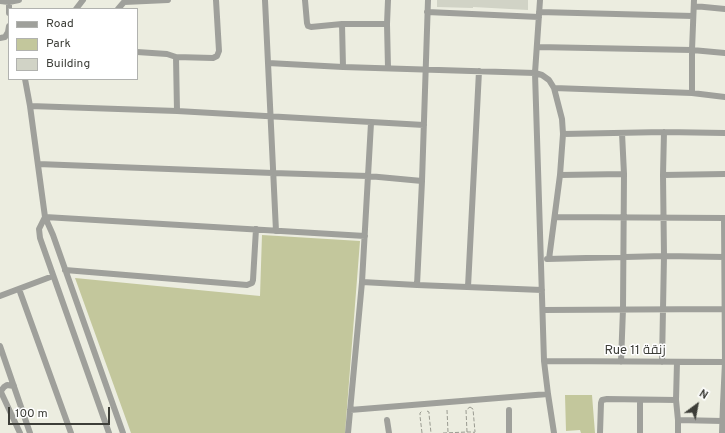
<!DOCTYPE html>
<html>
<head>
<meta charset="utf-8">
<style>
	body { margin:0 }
	#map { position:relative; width:725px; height:433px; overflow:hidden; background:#ecede0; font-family:Overpass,sans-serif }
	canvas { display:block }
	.legend { position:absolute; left:8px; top:8px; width:130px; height:72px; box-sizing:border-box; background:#fff; border:1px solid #b1b2af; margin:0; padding:5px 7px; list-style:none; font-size:12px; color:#3d3e38 }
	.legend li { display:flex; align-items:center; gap:8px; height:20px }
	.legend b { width:20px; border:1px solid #b1b2af }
	.north { position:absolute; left:677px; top:385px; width:40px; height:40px; -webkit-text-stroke:3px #fff; paint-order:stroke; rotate:32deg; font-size:11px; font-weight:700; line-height:16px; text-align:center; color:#3d3e38 }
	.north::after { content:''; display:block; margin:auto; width:14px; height:18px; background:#3d3e38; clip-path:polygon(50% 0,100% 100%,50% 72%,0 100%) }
	.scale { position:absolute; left:8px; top:407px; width:102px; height:18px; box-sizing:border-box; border:2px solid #3d3e38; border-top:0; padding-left:5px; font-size:12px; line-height:14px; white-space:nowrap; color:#3d3e38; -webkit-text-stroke:3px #fff; paint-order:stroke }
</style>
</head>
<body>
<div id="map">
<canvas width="725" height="433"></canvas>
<ul class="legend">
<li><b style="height:5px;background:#9fa09b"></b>Road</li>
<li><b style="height:11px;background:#c3c79c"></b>Park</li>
<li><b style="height:11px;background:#d1d3c6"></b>Building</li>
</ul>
<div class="north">N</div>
<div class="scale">100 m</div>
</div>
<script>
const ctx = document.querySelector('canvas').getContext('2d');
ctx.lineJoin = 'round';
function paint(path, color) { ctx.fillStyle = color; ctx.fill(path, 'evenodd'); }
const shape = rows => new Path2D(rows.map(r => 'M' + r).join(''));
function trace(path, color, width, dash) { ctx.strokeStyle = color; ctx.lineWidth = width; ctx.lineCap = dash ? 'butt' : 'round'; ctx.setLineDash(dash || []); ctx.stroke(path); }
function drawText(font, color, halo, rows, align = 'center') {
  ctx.font = font + ' Overpass,Cairo,sans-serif'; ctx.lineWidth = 3; ctx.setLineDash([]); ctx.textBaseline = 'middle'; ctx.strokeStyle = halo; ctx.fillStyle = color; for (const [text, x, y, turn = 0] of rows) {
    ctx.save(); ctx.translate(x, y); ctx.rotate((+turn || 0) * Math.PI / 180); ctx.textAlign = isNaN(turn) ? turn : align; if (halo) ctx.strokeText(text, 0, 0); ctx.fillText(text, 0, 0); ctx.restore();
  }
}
const green = shape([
	[262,235,360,241,345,433,131,433,75,278,260,296],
	[565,395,592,395,595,433,581,433,580,430,566,431]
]);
const building = shape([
	[437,0,528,0,528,10,473,7,473,8,437,7]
]);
const path = shape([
	[470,407,473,409,475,432],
	[447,410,448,432],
	[427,411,429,412,429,414,431,433],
	[467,432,466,410,470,407],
	[422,433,420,416,420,413,422,411],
	[443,433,467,432,473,432,475,433]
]);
const street = shape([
	[265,0,276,231],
	[305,0,307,23,308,26,311,27,342,24,387,24],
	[388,0,387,24,388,68],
	[540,0,535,73,544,361,548,394,554,433],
	[0,1,9,2,19,0],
	[9,2,9,13],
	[694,6,725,9],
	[76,9,83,0],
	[118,9,124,2,168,0],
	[427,12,539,17],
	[539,12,693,16],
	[342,24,343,67],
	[0,38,5,37,8,32,9,26],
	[537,47,692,50,725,53],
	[137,52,167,54,176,57,213,58,217,56,219,51,216,0],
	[176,57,177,111],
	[268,63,343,67,535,73,542,75,549,80,554,88,562,119,563,134,560,175,549,259],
	[25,79,30,106,45,217,53,235,123,433],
	[554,88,692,93,725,97],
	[692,93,692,50,694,0],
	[30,106,177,111,424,125],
	[563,134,664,132,725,133],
	[38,164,273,173,368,176,422,181],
	[560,175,624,174],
	[663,175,725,174],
	[45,217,365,236],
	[45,217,39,229,40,238,109,433],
	[555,217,725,218],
	[547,259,664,256,725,257],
	[65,270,247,285,252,283,253,280,256,229],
	[362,282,417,285,542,290],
	[417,285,422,181,428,0],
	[468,287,479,71],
	[19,289,71,433],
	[0,296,53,276],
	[543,310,725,309],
	[0,346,30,433],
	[544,361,725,362],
	[621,362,623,309,624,174,622,133],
	[662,362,664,256,663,175,664,132],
	[677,362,676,400,678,420,678,433],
	[0,390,20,433],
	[1,391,4,387,7,385,14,386],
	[640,400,640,433],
	[350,410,548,394],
	[387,420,389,433],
	[678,420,722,421],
	[348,433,362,282,371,123],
	[509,433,509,410],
	[600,433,601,403,602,400,607,399,676,400],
	[722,433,723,404,725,362,724,218]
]);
const streetNames = [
	["Rue 11 زنقة",635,351]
];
paint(green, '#c3c79c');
paint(building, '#d1d3c6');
trace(path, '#999a90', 1, [4, 2]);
trace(street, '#9fa09b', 6);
drawText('13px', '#3d3e38', '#fff', streetNames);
</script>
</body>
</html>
